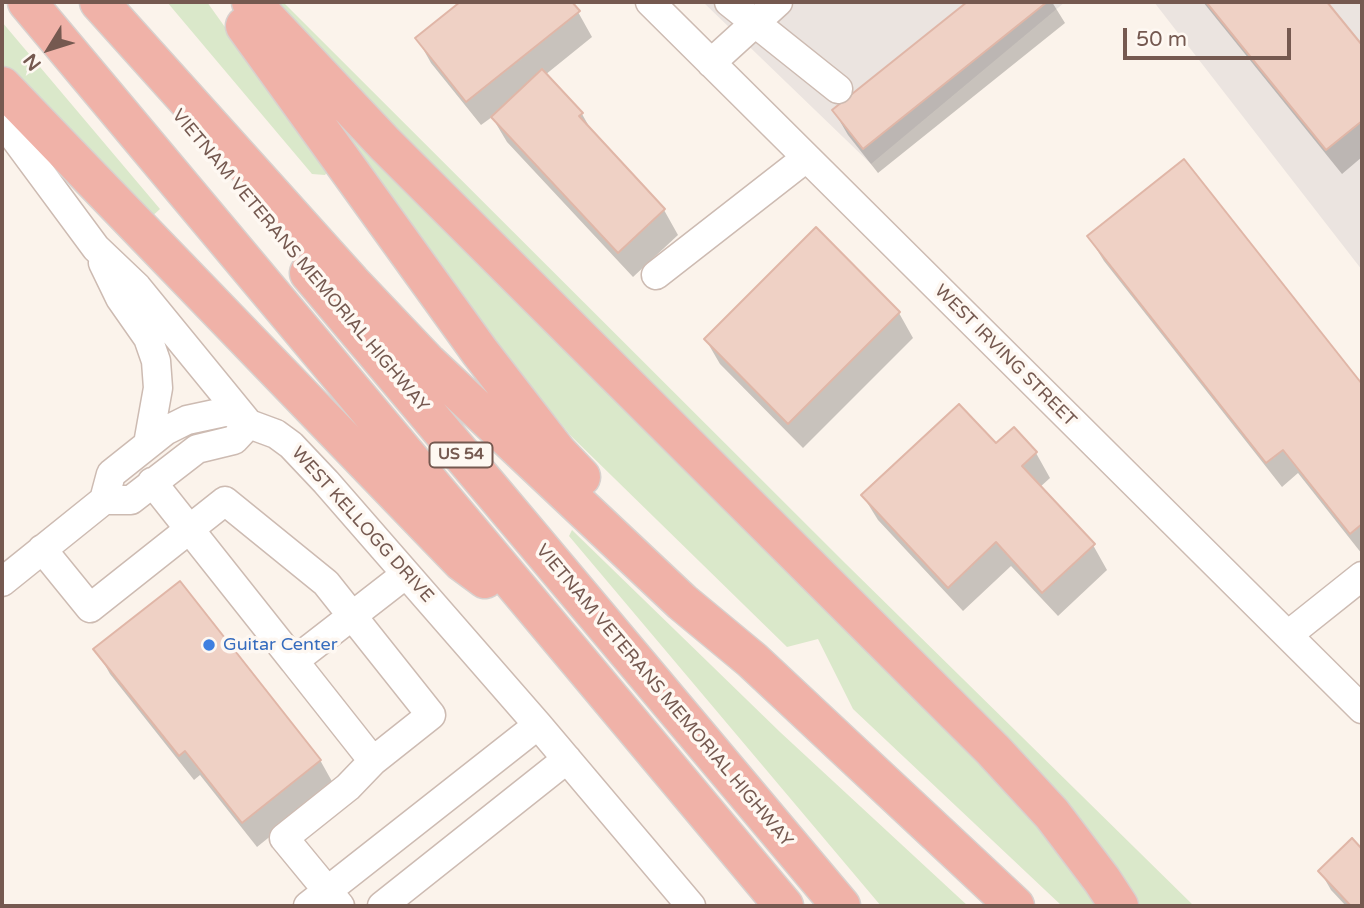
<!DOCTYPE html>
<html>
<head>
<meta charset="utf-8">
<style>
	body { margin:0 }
	#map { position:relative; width:1364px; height:908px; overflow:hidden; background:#fbf3eb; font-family:"Varela Round",sans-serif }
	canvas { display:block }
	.frame { position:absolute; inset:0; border:4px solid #755950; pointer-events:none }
	.north { position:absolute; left:14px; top:14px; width:70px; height:70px; -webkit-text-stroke:5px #fef8f2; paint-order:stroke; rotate:232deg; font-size:19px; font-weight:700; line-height:28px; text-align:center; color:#755950 }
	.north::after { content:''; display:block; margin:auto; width:24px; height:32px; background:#755950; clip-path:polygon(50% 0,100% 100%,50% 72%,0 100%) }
	.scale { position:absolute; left:1123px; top:28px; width:168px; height:32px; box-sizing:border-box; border:4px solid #755950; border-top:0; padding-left:9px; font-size:21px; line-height:24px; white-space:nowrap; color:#755950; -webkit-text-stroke:5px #fef8f2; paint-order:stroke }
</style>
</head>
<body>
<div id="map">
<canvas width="1364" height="908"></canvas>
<div class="frame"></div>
<div class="north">N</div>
<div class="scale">50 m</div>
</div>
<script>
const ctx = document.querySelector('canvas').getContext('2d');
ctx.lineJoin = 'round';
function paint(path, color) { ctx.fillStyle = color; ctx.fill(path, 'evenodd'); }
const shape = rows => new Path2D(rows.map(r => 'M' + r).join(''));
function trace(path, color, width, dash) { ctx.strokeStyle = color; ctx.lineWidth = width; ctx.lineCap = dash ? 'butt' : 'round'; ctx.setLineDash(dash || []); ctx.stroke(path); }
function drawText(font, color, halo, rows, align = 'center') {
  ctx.font = font + ' "Varela Round",sans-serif'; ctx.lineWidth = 7; ctx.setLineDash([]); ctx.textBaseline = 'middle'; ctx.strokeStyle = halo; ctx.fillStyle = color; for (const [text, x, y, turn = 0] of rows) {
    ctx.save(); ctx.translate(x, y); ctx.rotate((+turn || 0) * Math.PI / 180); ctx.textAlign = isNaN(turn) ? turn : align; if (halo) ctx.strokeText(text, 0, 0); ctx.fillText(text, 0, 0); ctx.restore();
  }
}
const industrial = shape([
	[703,2,1065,2,871,164],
	[1154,2,1362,2,1362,270]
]);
const green = shape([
	[167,2,207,2,328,171,325,175,312,174],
	[267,2,283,2,846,564,1194,906,1139,906,1086,834],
	[2,22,160,209,148,220,2,69],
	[353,130,1044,827,1102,906,1062,906,853,709,818,639,787,647,571,436,501,350,345,135],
	[572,530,780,732,968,906,881,906,569,536]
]);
const shadow = shape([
	[463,2,570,2,578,12,592,37,545,75,582,114,594,135,664,210,678,235,633,277,507,142,492,117,481,125,431,63,417,38],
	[970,2,1052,2,1065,23,878,173,848,135,834,111],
	[1203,2,1325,2,1362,48,1362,157,1342,174],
	[1184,162,1362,387,1362,554,1298,473,1282,487,1104,261,1089,237],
	[899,313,913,338,803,448,720,364,706,340],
	[996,446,1036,453,1050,478,1039,488,1093,545,1107,570,1058,616,1011,566,963,611,878,520,863,496],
	[96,649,320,760,334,785,257,847,200,775,194,780,110,674],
	[1352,841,1362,851,1362,906,1346,906,1331,890,1320,871]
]);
const building = shape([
	[460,2,572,2,580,11,466,102,415,38,460,2],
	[967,2,1047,2,863,149,832,110,967,2],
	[1206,2,1327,2,1362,45,1362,121,1326,150,1206,2],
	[542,69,583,113,579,116,665,209,618,253,491,117,542,69],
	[1184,159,1362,384,1362,524,1350,534,1283,450,1266,463,1087,236,1184,159],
	[816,227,900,312,788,424,704,339,816,227],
	[959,404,996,443,1014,427,1037,452,1022,466,1095,544,1042,593,996,542,948,588,861,495,959,404],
	[180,581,321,760,242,823,185,751,179,756,93,649,180,581],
	[1352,838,1362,849,1362,906,1351,906,1318,871,1352,838]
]);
const minor = shape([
	[650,2,1362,709],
	[729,2,838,89],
	[711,63,778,2],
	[2,121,96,248,137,287,249,424,276,434,291,445,326,482,538,725,691,906],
	[103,263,120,298,148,338,156,361,158,388,148,444],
	[656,275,806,158],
	[152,482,294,661,406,574],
	[104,500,131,500,197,449,234,440,249,424],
	[42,549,90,608,225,501,326,583,431,715,373,761,348,787,284,838,340,906],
	[2,582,104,500,111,474,165,431,187,420,229,411,249,424],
	[1288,635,1362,576],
	[294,661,373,761],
	[308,906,538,725],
	[382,906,567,759]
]);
const highway = shape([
	[27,2,784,906],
	[99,2,351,282,428,363,682,602,752,660,1015,906],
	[251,2,385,144,993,750,1052,814,1102,880,1119,906],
	[245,26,480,352,558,453,581,477],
	[2,86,462,562,485,579],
	[309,273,841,906]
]);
const markers = [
	[209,645,7,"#3f7fe0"]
];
const shields = [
	[461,455,63]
];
const shieldNames = [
	["US 54",461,455]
];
const streetNames = [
	["VIETNAM VETERANS MEMORIAL HIGHWAY",300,261,50],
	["WEST IRVING STREET",1005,356,45],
	["WEST KELLOGG DRIVE",362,525,48],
	["VIETNAM VETERANS MEMORIAL HIGHWAY",664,696,50]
];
const shopNames = [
	["Guitar Center",223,645]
];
paint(industrial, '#ebe4e0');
paint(green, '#dae8ca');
paint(shadow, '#0003');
paint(building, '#efd1c5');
trace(building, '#e0b6a7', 2);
trace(minor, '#cdbbb2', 31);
trace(highway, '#d8d1ce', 41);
trace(minor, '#fff', 28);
trace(highway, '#f0b2a8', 38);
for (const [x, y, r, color] of markers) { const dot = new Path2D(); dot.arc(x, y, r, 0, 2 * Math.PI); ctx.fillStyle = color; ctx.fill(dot); trace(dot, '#fef8f2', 2.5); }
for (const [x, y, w] of shields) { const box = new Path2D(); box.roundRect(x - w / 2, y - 12.5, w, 25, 5); ctx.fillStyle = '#fef8f2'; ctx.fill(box); trace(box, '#755950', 2); }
drawText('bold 16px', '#755950', null, shieldNames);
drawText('18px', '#755950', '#fef8f2', streetNames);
drawText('18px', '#366cbe', '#fef8f2', shopNames, 'left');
</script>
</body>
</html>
